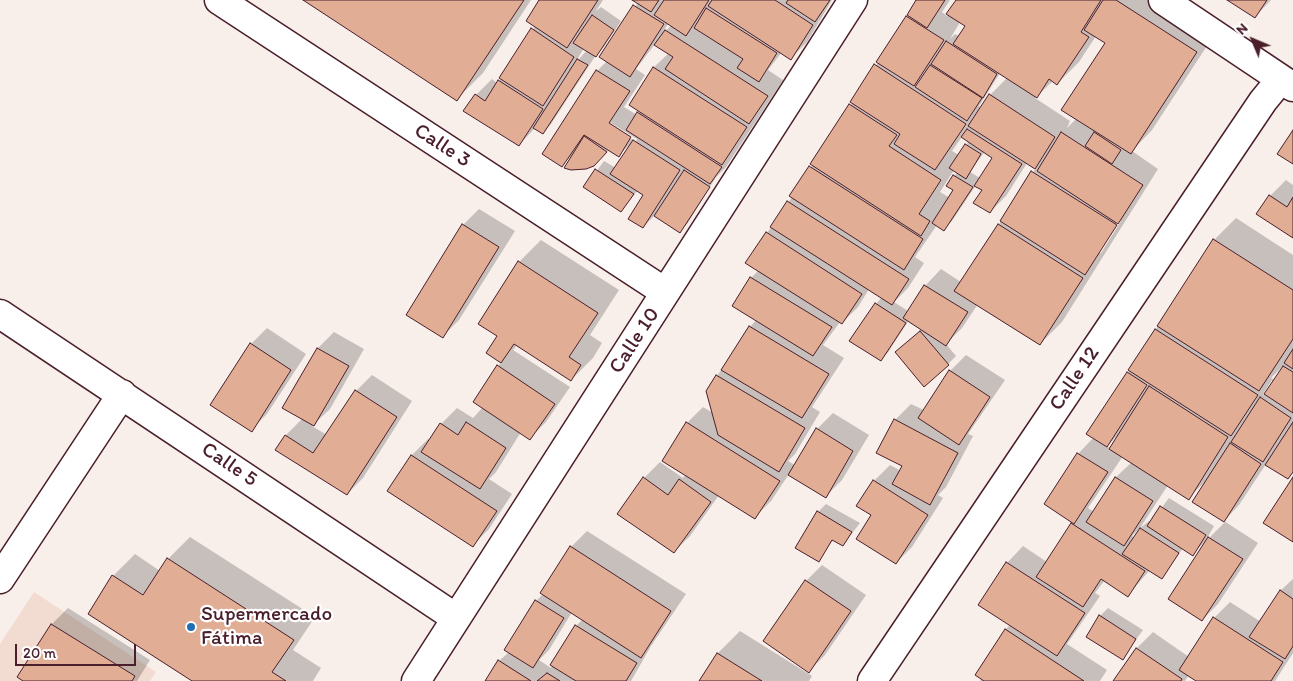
<!DOCTYPE html>
<html>
<head>
<meta charset="utf-8">
<style>
	body { margin:0 }
	#map { position:relative; width:1293px; height:681px; overflow:hidden; background:#f9efea; font-family:Itim,sans-serif }
	canvas { display:block }
	.north { position:absolute; left:1228px; top:15px; width:50px; height:50px; -webkit-text-stroke:4px #fff; paint-order:stroke; rotate:315deg; font-size:14px; font-weight:700; line-height:20px; text-align:center; color:#4a1f2b }
	.north::after { content:''; display:block; margin:auto; width:18px; height:22px; background:#4a1f2b; clip-path:polygon(50% 0,100% 100%,50% 72%,0 100%) }
	.scale { position:absolute; left:15px; top:644px; width:121px; height:22px; box-sizing:border-box; border:2px solid #4a1f2b; border-top:0; padding-left:6px; font-size:15px; line-height:18px; white-space:nowrap; color:#4a1f2b; -webkit-text-stroke:4px #fff; paint-order:stroke }
</style>
</head>
<body>
<div id="map">
<canvas width="1293" height="681"></canvas>
<div class="north">N</div>
<div class="scale">20 m</div>
</div>
<script>
const ctx = document.querySelector('canvas').getContext('2d');
ctx.lineJoin = 'round';
function paint(path, color) { ctx.fillStyle = color; ctx.fill(path, 'evenodd'); }
const shape = rows => new Path2D(rows.map(r => 'M' + r).join(''));
function trace(path, color, width, dash) { ctx.strokeStyle = color; ctx.lineWidth = width; ctx.lineCap = dash ? 'butt' : 'round'; ctx.setLineDash(dash || []); ctx.stroke(path); }
function drawText(font, color, halo, rows, align = 'center') {
  ctx.font = font + ' Itim,sans-serif'; ctx.lineWidth = 4.5; ctx.setLineDash([]); ctx.textBaseline = 'middle'; ctx.strokeStyle = halo; ctx.fillStyle = color; for (const [text, x, y, turn = 0] of rows) {
    ctx.save(); ctx.translate(x, y); ctx.rotate((+turn || 0) * Math.PI / 180); ctx.textAlign = isNaN(turn) ? turn : align; if (halo) ctx.strokeText(text, 0, 0); ctx.fillText(text, 0, 0); ctx.restore();
  }
}
const built = shape([
	[34,592,156,672,150,681,0,681,0,644]
]);
const shadow = shape([
	[305,0,531,0,483,73,457,99],
	[541,0,603,0,596,11,601,7,621,21,604,47,596,55,551,124,543,133,535,128,519,145,476,95,492,79,497,83,502,78,535,26],
	[584,48,587,50,579,59,578,58],
	[634,0,832,0,807,42,791,58,782,52,768,70,783,80,726,167,716,177,688,223,680,231,655,215,643,227,645,195,638,190,621,211,585,187,604,161,616,168,629,145,618,156,609,150,601,158,570,157,562,166,597,71,607,61,638,2],
	[669,23,672,25,665,31,664,30],
	[655,44,669,53,654,67,630,104,640,111,637,115,624,107,645,75,636,69],
	[609,122,637,139,636,142,608,124],
	[918,0,950,0,942,12,947,16,957,0,1172,0,1218,29,1152,130,1132,151,1158,169,1062,322,1040,344,978,304,962,328,946,344,956,356,948,364,896,352,922,329,909,320,889,351,881,360,876,304,882,297,869,289,858,307,842,323,840,322,823,345,844,358,812,407,820,412,795,454,788,461,795,465,817,429,833,413,869,435,842,480,826,496,789,474,771,501,755,517,719,495,690,536,674,552,644,478,660,462,683,478,686,474,664,460,687,423,703,407,713,413,707,391,750,327,757,319,734,305,751,278,759,270,767,233,792,197],
	[960,22,966,26,959,36,955,34,950,39],
	[1096,36,1106,43,1077,118,1067,128,1070,121,1035,98,1053,81,1057,84,1079,62],
	[1000,73,1007,78,990,95,981,108,979,106],
	[962,137,969,141,959,155,952,151],
	[985,151,994,158,980,178,970,172],
	[1027,163,1036,168,961,282,941,269,925,286,908,311,894,302,908,288,924,263,915,257,937,225,944,229,952,221,976,185,983,190,990,212,1006,196],
	[954,170,958,172,954,176,955,190,950,198,940,192],
	[1119,219,1121,221,1101,253,1098,253],
	[1230,0,1271,0,1255,17],
	[1286,180,1293,185,1293,237,1270,196],
	[479,209,515,231,459,320,443,336,463,225],
	[1236,218,1293,255,1293,473,1288,478,1266,464,1239,505,1224,521,1258,543,1218,604,1202,620,1205,542,1192,554,1183,548,1162,578,1150,570,1128,595,1105,580,1095,593,1100,596,1067,644,1107,670,1100,681,980,681,1006,629,1011,624,980,605,1007,563,1023,546,1047,562,1074,522,1046,504,1078,454,1094,437,1088,434,1214,240],
	[1283,366,1275,380,1271,378],
	[1272,380,1274,382,1264,395,1263,394],
	[1118,435,1111,448,1107,446],
	[1123,456,1132,462,1116,477,1094,512,1088,508],
	[1206,481,1194,502,1225,522,1205,542,1214,526,1169,498,1151,522,1149,521,1140,528,1168,485,1188,498],
	[1139,529,1135,538,1132,536],
	[541,240,619,290,590,335,602,343,593,358,571,380,517,345,513,350,570,387,546,422,530,438,521,432,496,472,489,479,512,494,489,529,473,545,389,491,412,455,428,439,430,440,441,424,457,408,473,418,483,407,498,366,502,362,488,353,499,335,519,262],
	[267,328,306,354,267,414,251,430,251,344],
	[334,332,364,349,330,409,312,426,327,435,356,391,372,375,412,401,363,478,347,494,277,449,286,435,303,418,284,407,318,348],
	[966,355,1005,380,968,434,973,436,946,487,938,495,943,498,912,547,896,563,874,481,890,465,901,471,904,465,878,452,895,420,911,404,924,410,950,371],
	[826,504,860,523,843,545,834,539,818,560,818,512],
	[587,531,686,594,651,646,631,681,487,681,499,661,509,652,536,601,543,594,571,547],
	[572,612,583,619,576,626,551,668,539,660,549,650],
	[190,537,315,617,293,650,321,668,313,681,194,681,113,576,135,554,160,571,168,559],
	[822,565,866,595,825,655,809,671,806,581],
	[1293,579,1293,653,1275,681,1199,681,1189,675,1185,681,1115,681,1137,648,1153,632,1189,657,1214,618,1230,602,1261,622,1280,591],
	[68,608,150,660,137,681,26,681,19,677,52,624],
	[1108,608,1143,630,1122,659,1100,616],
	[740,631,812,676,809,681,701,681,718,653]
]);
const building = shape([
	[303,0,524,0,457,101,303,0],
	[539,0,598,0,567,48,526,21,539,0],
	[632,0,659,0,651,12,632,0],
	[664,0,709,0,686,36,654,15,664,0],
	[712,0,775,0,813,25,791,60,708,6,712,0],
	[788,0,830,0,815,22,786,3,788,0],
	[916,0,945,0,927,28,907,15,916,0],
	[956,0,1101,0,1081,32,1089,37,1057,85,1049,79,1037,98,953,44,965,26,946,14,956,0],
	[1103,0,1116,0,1197,52,1131,154,1061,110,1105,43,1084,30,1103,0],
	[1227,0,1267,0,1255,18,1227,0],
	[633,5,664,24,630,77,599,57,633,5],
	[706,8,777,53,759,82,737,68,743,59,694,28,706,8],
	[592,15,614,30,596,57,573,43,592,15],
	[906,16,944,40,914,86,876,62,906,16],
	[531,28,574,57,543,106,499,78,531,28],
	[665,30,768,96,749,124,665,69,673,57,654,45,665,30],
	[946,41,997,74,983,98,931,64,946,41],
	[577,59,588,65,543,134,533,128,577,59],
	[874,64,966,124,935,170,894,144,900,134,850,102,874,64],
	[930,65,982,98,967,121,915,87,930,65],
	[653,67,747,127,722,165,629,105,653,67],
	[596,70,630,91,609,123,631,137,619,157,584,135,562,167,542,154,596,70],
	[498,80,543,109,519,146,463,111,475,94,485,101,498,80],
	[989,94,1055,137,1035,169,968,126,989,94],
	[849,104,897,135,889,146,941,180,919,214,930,221,921,236,810,164,849,104],
	[637,112,722,167,710,184,626,130,637,112],
	[967,129,1022,164,990,213,973,203,982,190,974,186,992,158,961,137,967,129],
	[1293,130,1293,164,1277,154,1293,130],
	[1061,132,1143,185,1118,224,1037,171,1061,132],
	[1094,132,1121,150,1112,164,1085,146,1094,132],
	[584,136,607,152,594,166,586,169,571,170,564,168,584,136],
	[633,140,680,170,643,228,628,219,643,195,610,174,633,140],
	[965,144,981,154,966,179,949,168,965,144],
	[809,166,923,239,904,270,789,196,809,166],
	[595,169,634,194,621,212,583,187,595,169],
	[684,170,710,187,680,233,654,216,684,170],
	[1031,171,1117,225,1085,275,1000,221,1031,171],
	[953,175,973,187,944,231,932,223,953,190,946,186,953,175],
	[1269,195,1287,207,1293,197,1293,238,1256,214,1269,195],
	[787,201,909,279,892,305,770,227,787,201],
	[462,224,499,247,443,338,406,315,462,224],
	[998,224,1083,278,1040,345,954,291,998,224],
	[766,232,862,294,842,324,745,263,766,232],
	[1213,239,1293,290,1293,339,1259,391,1157,326,1213,239],
	[518,261,598,313,569,357,581,365,571,381,514,344,501,363,486,353,497,336,478,324,518,261],
	[750,277,832,327,813,356,732,306,750,277],
	[924,285,968,312,946,346,903,318,924,285],
	[875,303,906,323,881,361,849,341,875,303],
	[749,326,829,374,802,418,721,370,749,326],
	[1155,329,1258,395,1231,436,1128,370,1155,329],
	[920,331,949,365,924,387,895,352,920,331],
	[250,343,291,370,252,432,210,405,250,343],
	[317,348,349,366,314,426,282,408,317,348],
	[1293,349,1293,369,1284,363,1293,349],
	[497,365,555,404,530,440,473,402,497,365],
	[1283,366,1293,372,1293,413,1264,394,1283,366],
	[949,370,990,397,959,445,918,418,949,370],
	[1127,372,1147,385,1107,447,1086,434,1127,372],
	[716,375,805,428,779,472,718,435,706,391,716,375],
	[1149,386,1228,437,1189,500,1109,449,1149,386],
	[355,390,397,417,347,495,275,450,285,435,313,453,355,390],
	[1260,397,1291,418,1263,462,1231,442,1260,397],
	[894,419,958,453,930,505,892,484,902,466,876,453,894,419],
	[466,422,506,448,480,489,421,452,440,423,458,435,466,422],
	[686,422,780,481,755,519,662,461,686,422],
	[1293,422,1293,472,1288,479,1265,465,1293,422],
	[816,428,853,451,826,498,788,475,816,428],
	[1230,443,1261,464,1224,522,1192,502,1230,443],
	[1077,453,1108,472,1074,524,1044,504,1077,453],
	[411,455,497,511,473,547,387,491,411,455],
	[643,477,668,495,679,479,711,502,674,553,617,514,643,477],
	[1115,477,1153,501,1124,546,1086,522,1115,477],
	[1293,477,1293,542,1263,523,1293,477],
	[873,480,928,515,896,564,856,539,871,515,856,506,873,480],
	[1160,506,1206,535,1193,556,1147,526,1160,506],
	[817,511,852,532,843,546,832,540,819,562,795,548,817,511],
	[1071,523,1145,571,1128,597,1101,579,1083,607,1036,577,1071,523],
	[1140,528,1179,553,1162,579,1122,554,1140,528],
	[1208,537,1243,559,1202,621,1168,599,1208,537],
	[570,546,671,611,641,658,540,593,570,546],
	[167,558,294,640,272,672,286,681,192,681,88,614,112,575,143,595,167,558],
	[1006,562,1085,613,1057,656,978,605,1006,562],
	[805,580,851,611,809,673,763,641,805,580],
	[1280,590,1293,599,1293,646,1285,659,1249,637,1280,590],
	[535,600,564,618,533,668,504,650,535,600],
	[1099,615,1136,639,1123,660,1086,637,1099,615],
	[1213,617,1283,662,1271,681,1196,681,1179,670,1213,617],
	[51,624,135,676,132,681,23,681,17,677,51,624],
	[575,625,637,663,626,681,576,681,550,665,575,625],
	[1005,629,1084,681,984,681,975,675,1005,629],
	[1136,648,1182,679,1181,681,1113,681,1136,648],
	[717,653,762,681,699,681,717,653],
	[498,660,531,681,485,681,498,660],
	[547,673,560,681,537,681,547,673]
]);
const street = shape([
	[219,0,665,292],
	[1163,0,1293,87],
	[0,314,456,618],
	[0,579,122,394],
	[416,681,853,0],
	[872,681,1263,101,1281,79]
]);
const markers = [
	[191,627,5,"#1f6fb2"]
];
const streetNames = [
	["Calle 3",442,146,33],
	["Calle 10",635,341,-57],
	["Calle 12",1075,379,-56],
	["Calle 5",229,465,34]
];
const poiNames = [
	["Supermercado",201,615],
	["Fátima",201,639]
];
paint(built, '#f2dbd0');
paint(shadow, '#0003');
paint(building, '#e1ad94');
trace(building, '#4a1f2b', 1);
trace(street, '#4a1f2b', 31);
trace(street, '#fff', 28);
for (const [x, y, r, color] of markers) { const dot = new Path2D(); dot.arc(x, y, r, 0, 2 * Math.PI); ctx.fillStyle = color; ctx.fill(dot); trace(dot, '#fff', 2); }
drawText('21px', '#4a1f2b', '#fff', streetNames);
drawText('21px', '#4a1f2b', '#fff', poiNames, 'left');
</script>
</body>
</html>
